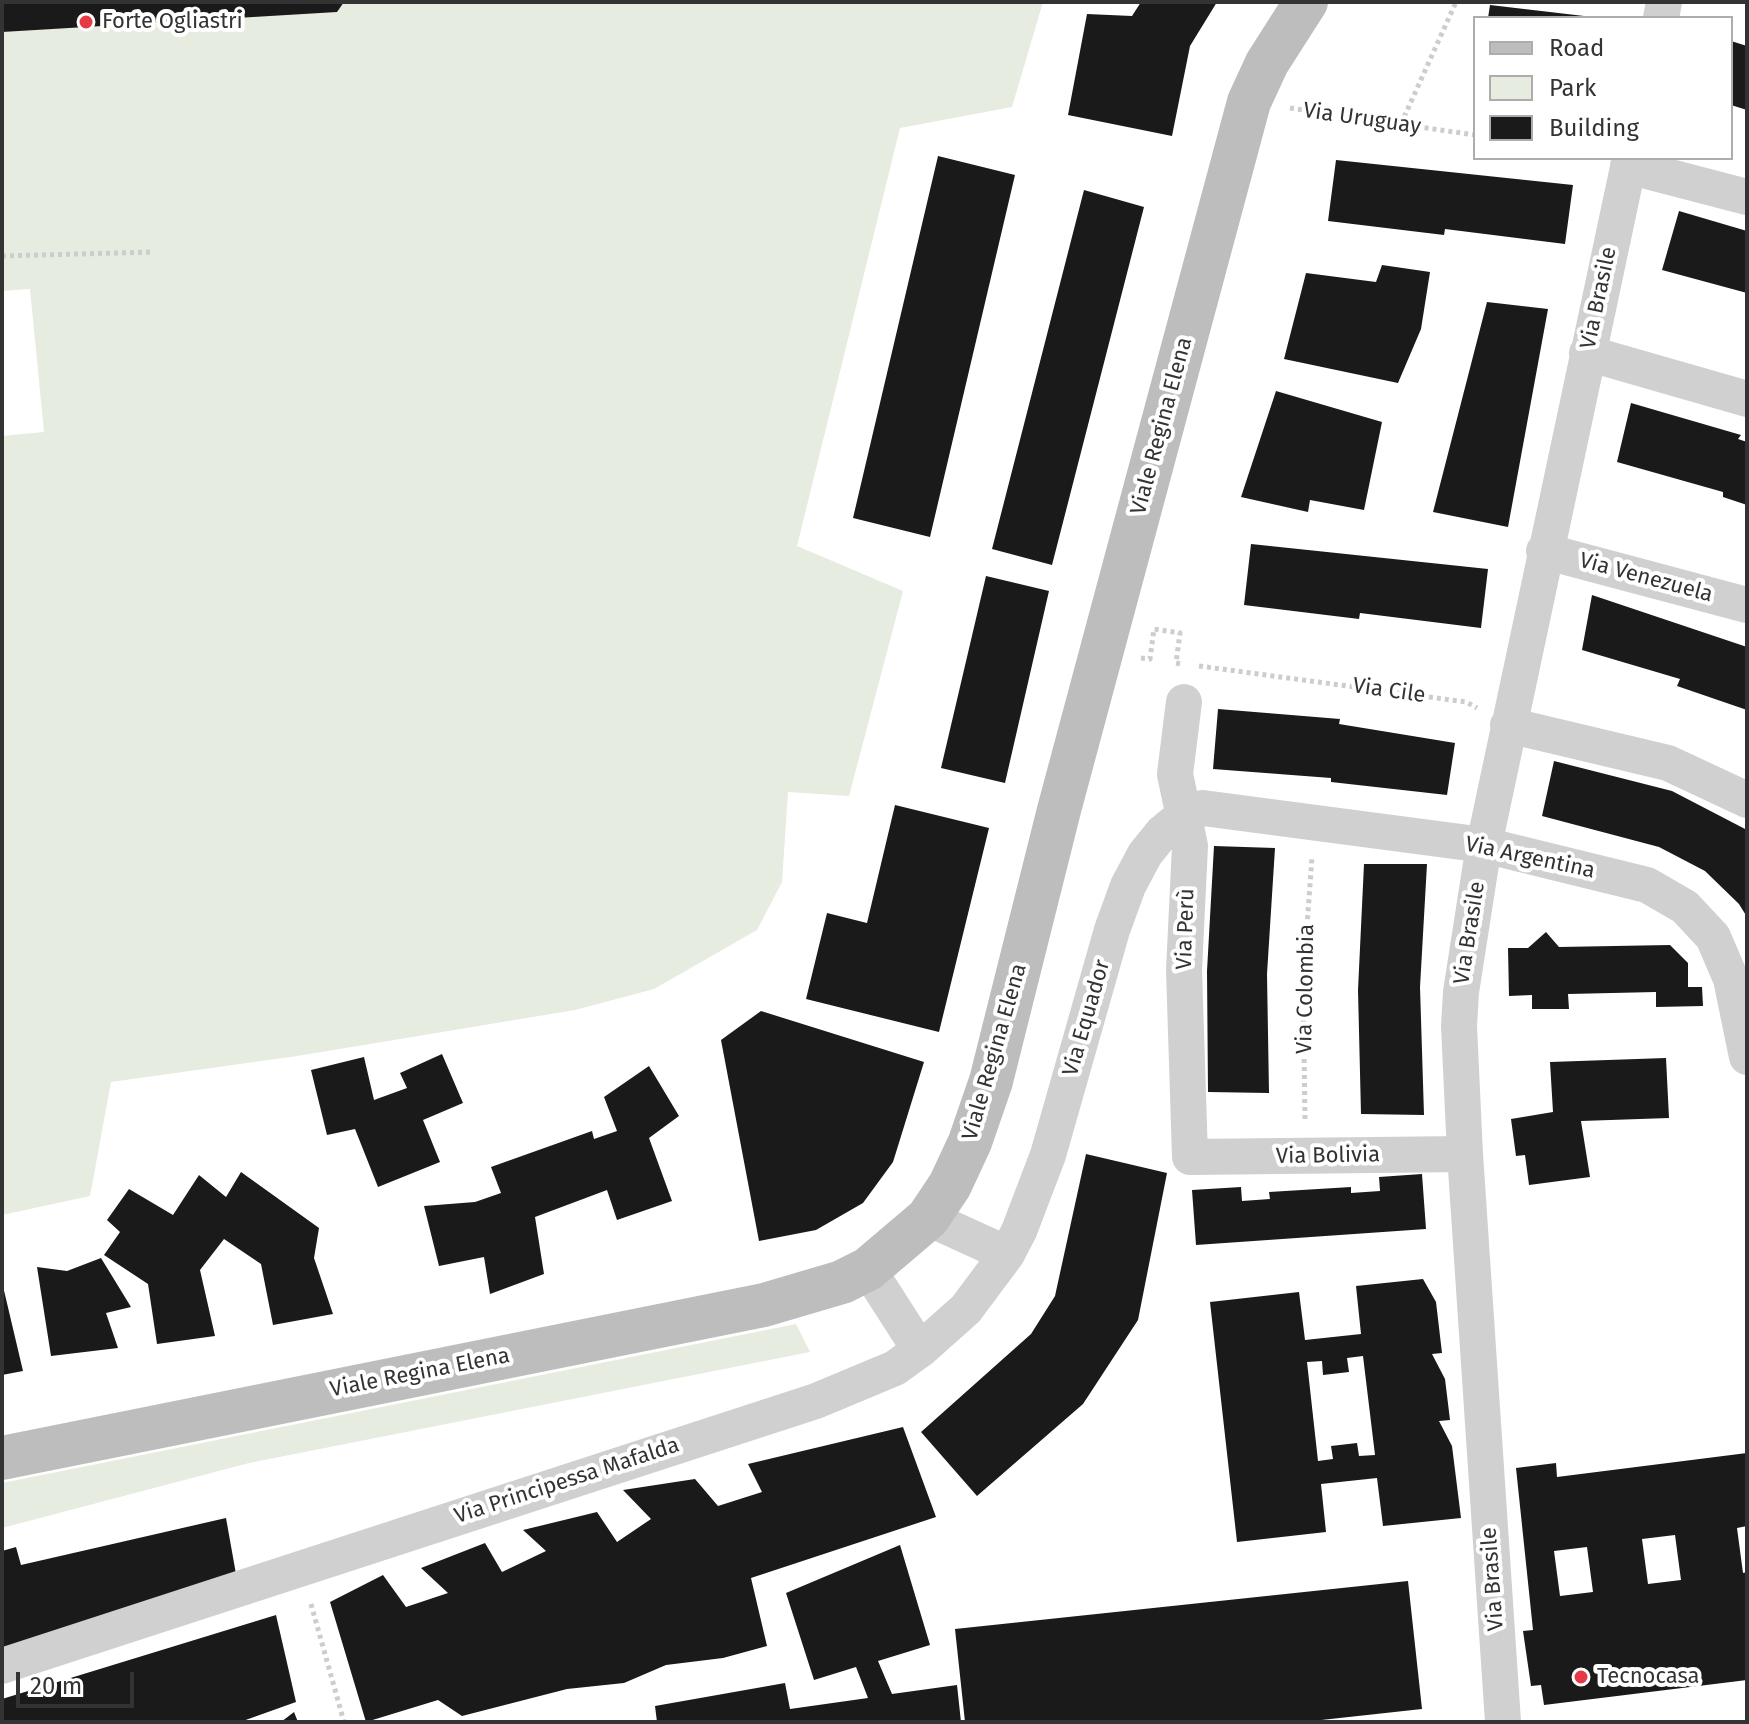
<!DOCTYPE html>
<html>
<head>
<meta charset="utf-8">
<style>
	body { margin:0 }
	#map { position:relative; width:1749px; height:1724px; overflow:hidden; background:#fff; font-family:"Fira Sans",sans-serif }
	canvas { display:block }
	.frame { position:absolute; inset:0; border:4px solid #333; pointer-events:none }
	.legend { position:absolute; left:1473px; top:16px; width:260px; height:144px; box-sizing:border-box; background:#fff; border:2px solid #adadad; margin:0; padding:10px 14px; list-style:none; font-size:24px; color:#333 }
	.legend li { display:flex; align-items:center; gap:16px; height:40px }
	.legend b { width:40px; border:2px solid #adadad }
	.scale { position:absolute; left:16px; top:1672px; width:118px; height:36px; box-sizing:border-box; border:4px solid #333; border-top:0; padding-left:10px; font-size:24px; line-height:28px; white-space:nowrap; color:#333; -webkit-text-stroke:6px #fff; paint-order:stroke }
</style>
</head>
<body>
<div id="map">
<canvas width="1749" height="1724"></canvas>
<div class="frame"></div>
<ul class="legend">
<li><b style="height:10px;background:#bdbdbd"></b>Road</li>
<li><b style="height:22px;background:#e6ecdf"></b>Park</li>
<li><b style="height:22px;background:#1a1a1a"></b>Building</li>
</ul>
<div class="scale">20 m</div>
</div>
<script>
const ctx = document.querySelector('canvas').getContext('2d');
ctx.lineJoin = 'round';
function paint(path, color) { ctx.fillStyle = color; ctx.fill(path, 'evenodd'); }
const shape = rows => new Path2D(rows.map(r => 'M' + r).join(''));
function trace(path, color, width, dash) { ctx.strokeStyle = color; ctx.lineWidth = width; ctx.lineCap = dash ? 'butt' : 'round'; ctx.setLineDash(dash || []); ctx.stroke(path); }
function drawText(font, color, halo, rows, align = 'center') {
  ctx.font = font + ' "Fira Sans",sans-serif'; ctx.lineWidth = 8; ctx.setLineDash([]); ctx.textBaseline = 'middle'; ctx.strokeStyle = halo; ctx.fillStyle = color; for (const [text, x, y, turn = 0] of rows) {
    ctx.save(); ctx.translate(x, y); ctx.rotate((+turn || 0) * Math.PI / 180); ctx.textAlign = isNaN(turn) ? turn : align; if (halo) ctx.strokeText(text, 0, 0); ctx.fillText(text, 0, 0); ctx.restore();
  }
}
const green = shape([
	[2,2,1043,2,1012,107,900,128,797,546,903,591,849,796,788,792,782,882,757,930,654,989,575,1010,297,1056,111,1082,90,1196,2,1215,2,436,44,432,30,289,2,291],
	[796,1324,810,1352,249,1463,2,1528,2,1483]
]);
const building = shape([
	[2,2,344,2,337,12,2,32],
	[1141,2,1217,2,1190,46,1172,136,1068,115,1087,14,1132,16],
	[1490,5,1584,16,1584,18,1488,18],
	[1731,41,1747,46,1747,110,1731,105],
	[938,156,1015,175,930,537,853,518],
	[1336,160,1573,185,1565,244,1445,229,1444,235,1328,221],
	[1084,190,1144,207,1052,565,992,549],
	[1679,211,1747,231,1747,293,1662,270],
	[1382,265,1430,272,1421,329,1398,383,1284,359,1306,273,1376,282],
	[1487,302,1548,309,1508,527,1433,512],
	[1276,391,1382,422,1364,510,1310,500,1308,512,1241,497],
	[1631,403,1741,435,1738,439,1747,442,1747,505,1723,497,1723,492,1617,462],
	[1251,544,1488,569,1481,628,1360,613,1359,619,1244,605],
	[986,576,1049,591,1005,783,941,768],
	[1592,595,1747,647,1747,710,1677,686,1680,679,1582,650],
	[1218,709,1340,719,1339,724,1455,743,1447,795,1331,782,1331,778,1213,769],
	[1554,761,1672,791,1747,830,1747,917,1739,904,1705,871,1659,847,1542,816],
	[895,805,989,828,939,1032,806,999,827,913,867,923],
	[1214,846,1275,848,1267,974,1269,1093,1208,1092,1207,971],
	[1364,864,1427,864,1420,987,1424,1115,1361,1114,1358,990],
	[1546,932,1559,947,1670,945,1688,963,1688,987,1702,987,1703,1006,1656,1007,1656,992,1568,994,1569,1009,1532,1009,1532,995,1509,996,1508,948,1528,948],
	[761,1011,924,1062,893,1162,863,1203,816,1230,759,1241,721,1040],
	[442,1054,463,1103,423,1120,440,1162,378,1187,355,1129,327,1135,311,1070,364,1057,374,1100,407,1088,400,1073],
	[1666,1058,1669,1118,1581,1121,1590,1177,1529,1185,1525,1155,1516,1156,1511,1119,1553,1112,1550,1062],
	[649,1066,679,1116,649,1138,672,1201,617,1220,607,1190,535,1217,544,1274,490,1294,484,1257,439,1266,424,1206,475,1202,501,1193,491,1167,592,1131,594,1139,617,1131,604,1097],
	[1086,1154,1167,1173,1138,1320,1083,1404,977,1496,921,1432,1031,1334,1055,1296],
	[241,1172,319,1228,314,1258,333,1314,273,1325,261,1264,224,1239,200,1270,215,1336,157,1344,148,1284,104,1255,120,1232,107,1220,129,1189,173,1215,199,1175,226,1197],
	[1422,1174,1426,1229,1196,1245,1192,1190,1241,1187,1242,1201,1270,1199,1269,1192,1351,1187,1351,1193,1380,1191,1379,1177],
	[101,1258,131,1307,106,1313,118,1348,51,1356,37,1267,67,1271],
	[1423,1279,1436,1302,1442,1353,1432,1354,1445,1379,1450,1420,1439,1421,1452,1446,1461,1518,1383,1526,1377,1478,1321,1484,1326,1532,1237,1542,1210,1302,1299,1292,1305,1340,1361,1334,1356,1286],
	[1363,1356,1375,1455,1359,1456,1357,1443,1331,1446,1333,1459,1318,1461,1307,1362,1322,1361,1323,1375,1349,1372,1347,1358],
	[2,1282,23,1371,2,1375],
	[903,1427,936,1517,751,1578,767,1646,723,1658,666,1665,624,1683,567,1689,462,1716,438,1700,366,1722,330,1602,383,1575,406,1607,448,1593,421,1568,485,1543,502,1572,546,1551,523,1530,597,1512,617,1542,651,1519,623,1490,695,1479,718,1506,762,1492,748,1464],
	[1747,1453,1747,1526,1737,1528,1743,1573,1747,1572,1747,1680,1544,1705,1541,1685,1531,1686,1523,1631,1533,1630,1516,1468,1556,1463,1557,1477],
	[1675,1535,1681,1580,1648,1584,1642,1539],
	[1587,1547,1593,1592,1560,1596,1554,1551],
	[226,1518,236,1574,2,1648,2,1551,16,1547,21,1565],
	[900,1545,930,1645,878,1661,892,1694,957,1685,961,1722,657,1722,655,1706,785,1683,790,1709,868,1698,856,1667,814,1680,786,1593],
	[1408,1581,1422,1709,1303,1722,965,1722,955,1629],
	[276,1615,296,1702,240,1722,2,1722,2,1699],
	[294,1712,298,1722,281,1722]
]);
const path = shape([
	[1290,108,1475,135],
	[1401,124,1456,2],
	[2,256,154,252],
	[1141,658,1150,659,1154,629,1180,633,1176,663,1181,664],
	[1199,666,1466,702,1477,708],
	[1305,1119,1303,981,1312,857],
	[311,1604,344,1722]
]);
const minor = shape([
	[1661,18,1664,2],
	[1628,166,1747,197],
	[1587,353,1747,399],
	[1544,551,1747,605],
	[1184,702,1175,774,1190,846,1184,970,1190,1157,1465,1154],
	[1508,725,1668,763,1747,800],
	[928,1218,1007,1254],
	[868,1269,920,1350],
	[2,1666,816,1401,895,1368,920,1350,966,1309,1007,1254,1019,1231,1048,1155,1112,930,1128,886,1145,854,1162,833,1184,815,1203,808,1484,845,1647,885,1685,907,1713,937,1731,979,1747,1057],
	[1503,1722,1465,1154,1459,1026,1461,992,1484,845,1630,158]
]);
const secondary = shape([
	[2,1458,764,1305,842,1282,868,1269,928,1218,950,1185,970,1142,991,1081,1059,810,1249,102,1267,63,1306,2]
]);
const markers = [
	[86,22,8,"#e63946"],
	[1581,1677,8,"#e63946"]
];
const poiNames = [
	["Forte Ogliastri",102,22],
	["Tecnocasa",1597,1677]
];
const streetNames = [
	["Via Uruguay",1362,119,8],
	["Via Brasile",1599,298,-78],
	["Viale Regina Elena",1162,426,-75],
	["Via Venezuela",1646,578,15],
	["Via Cile",1389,691,8],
	["Via Argentina",1530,858,12],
	["Via Perù",1186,929,-88],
	["Via Brasile",1470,933,-81],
	["Via Colombia",1306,989,-89],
	["Via Equador",1087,1018,-74],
	["Viale Regina Elena",995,1052,-74],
	["Via Bolivia",1328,1156,-1],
	["Viale Regina Elena",420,1373,-11],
	["Via Principessa Mafalda",567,1481,-18],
	["Via Brasile",1493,1579,-94]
];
paint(green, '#e6ecdf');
paint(building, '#1a1a1a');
trace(path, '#cdcdcd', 5, [4, 4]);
trace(minor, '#d0d0d0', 36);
trace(secondary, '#bdbdbd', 44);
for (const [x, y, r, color] of markers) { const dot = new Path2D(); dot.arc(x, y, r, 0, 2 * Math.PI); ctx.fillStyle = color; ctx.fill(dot); trace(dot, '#fff', 3); }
drawText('22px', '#333', '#fff', poiNames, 'left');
drawText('22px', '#333', '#fff', streetNames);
</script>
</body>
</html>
